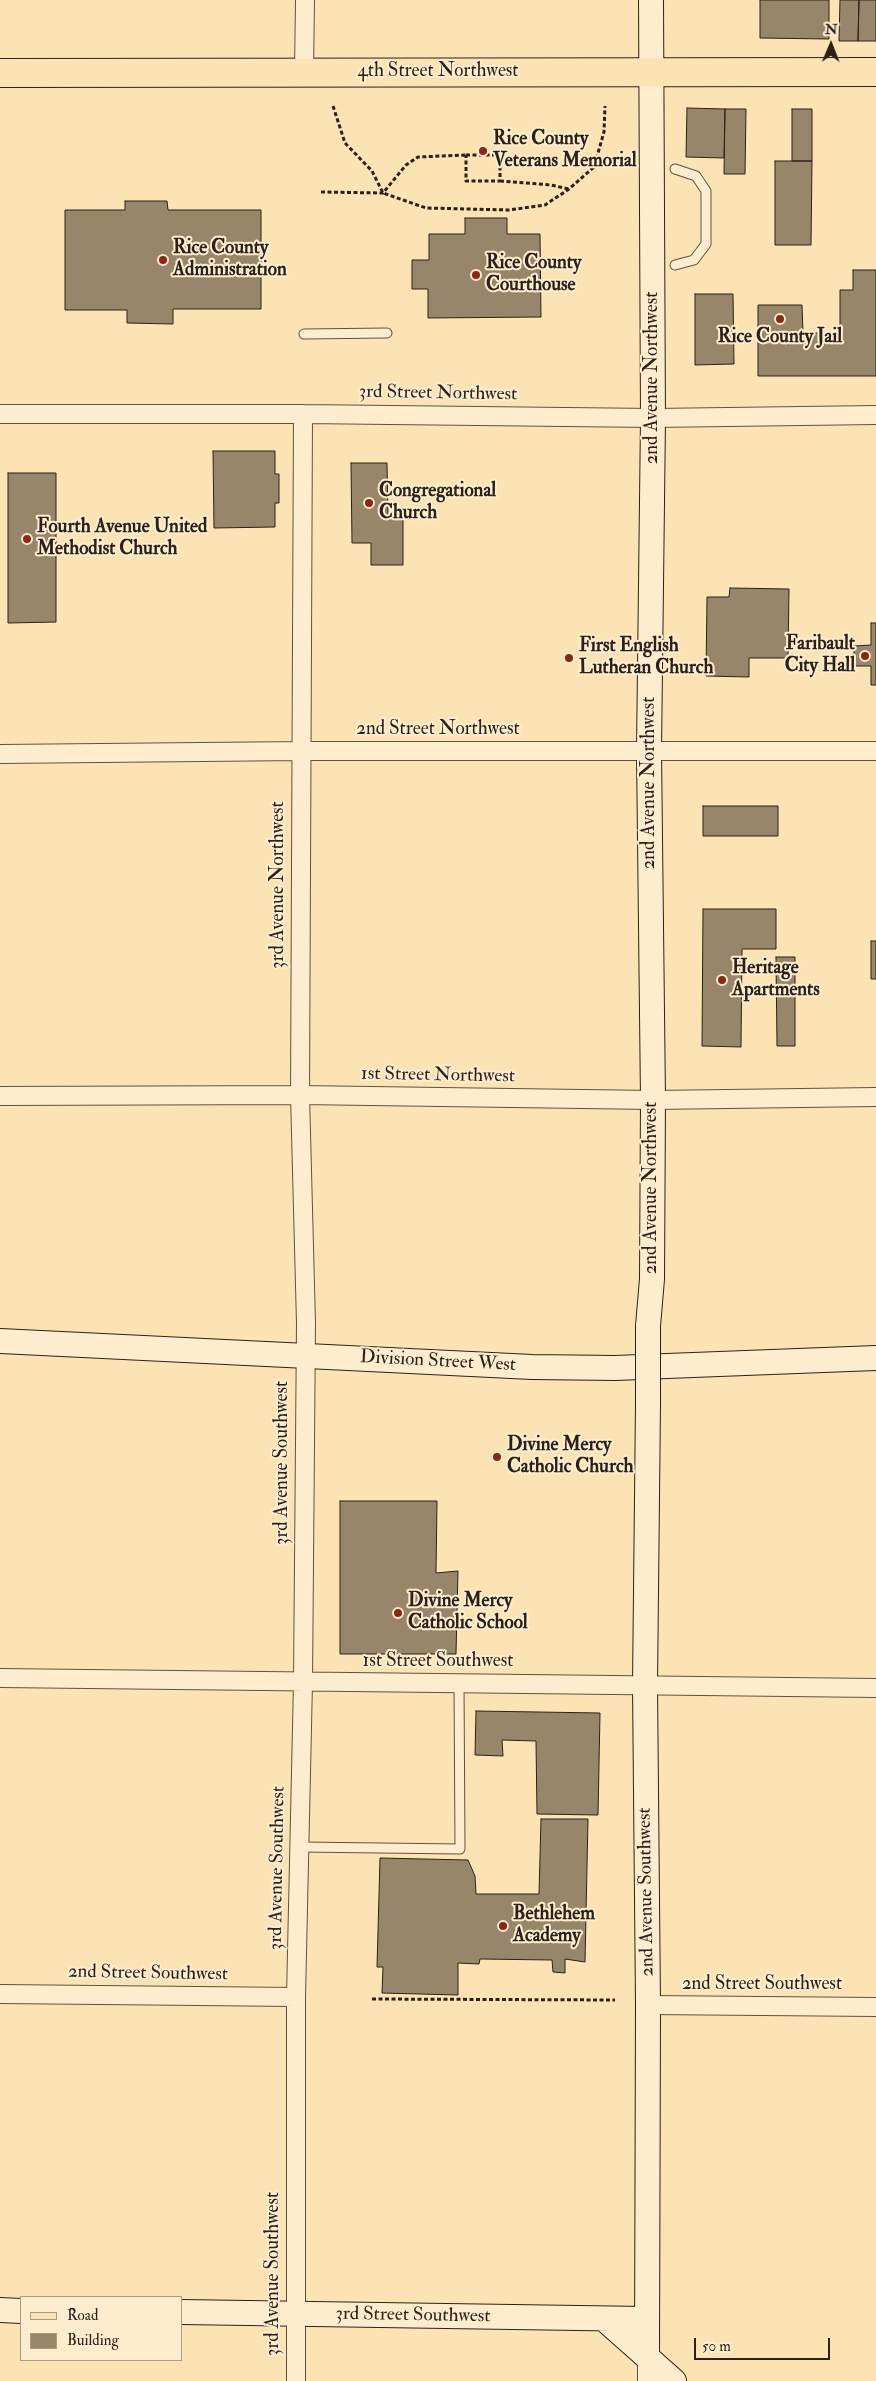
<!DOCTYPE html>
<html>
<head>
<meta charset="utf-8">
<style>
	body { margin:0 }
	#map { position:relative; width:876px; height:2381px; overflow:hidden; background:#fce3b4; font-family:"IM FELL Double Pica",serif }
	canvas { display:block }
	.legend { position:absolute; left:20px; top:2296px; width:162px; height:65px; box-sizing:border-box; background:#fdedce; border:1px solid #a99b86; margin:0; padding:6px 9px; list-style:none; font-size:15px; color:#2c211a }
	.legend li { display:flex; align-items:center; gap:10px; height:25px }
	.legend b { width:25px; border:1px solid #a99b86 }
	.north { position:absolute; left:806px; top:20px; width:50px; height:50px; -webkit-text-stroke:4px #fdedce; paint-order:stroke; rotate:1deg; font-size:14px; font-weight:700; line-height:20px; text-align:center; color:#2c211a }
	.north::after { content:''; display:block; margin:auto; width:18px; height:22px; background:#2c211a; clip-path:polygon(50% 0,100% 100%,50% 72%,0 100%) }
	.scale { position:absolute; left:694px; top:2338px; width:136px; height:22px; box-sizing:border-box; border:2px solid #2c211a; border-top:0; padding-left:6px; font-size:15px; line-height:18px; white-space:nowrap; color:#2c211a; -webkit-text-stroke:4px #fdedce; paint-order:stroke }
</style>
</head>
<body>
<div id="map">
<canvas width="876" height="2381"></canvas>
<ul class="legend">
<li><b style="height:6px;background:#fce3b4"></b>Road</li>
<li><b style="height:14px;background:#98866a"></b>Building</li>
</ul>
<div class="north">N</div>
<div class="scale">50 m</div>
</div>
<script>
const ctx = document.querySelector('canvas').getContext('2d');
ctx.lineJoin = 'round';
function paint(path, color) { ctx.fillStyle = color; ctx.fill(path, 'evenodd'); }
const shape = rows => new Path2D(rows.map(r => 'M' + r).join(''));
function trace(path, color, width, dash) { ctx.strokeStyle = color; ctx.lineWidth = width; ctx.lineCap = dash ? 'butt' : 'round'; ctx.setLineDash(dash || []); ctx.stroke(path); }
function drawText(font, color, halo, rows, align = 'center') {
  ctx.font = font + ' "IM FELL Double Pica",serif'; ctx.lineWidth = 4; ctx.setLineDash([]); ctx.textBaseline = 'middle'; ctx.strokeStyle = halo; ctx.fillStyle = color; for (const [text, x, y, turn = 0] of rows) {
    ctx.save(); ctx.translate(x, y); ctx.rotate((+turn || 0) * Math.PI / 180); ctx.textAlign = isNaN(turn) ? turn : align; if (halo) ctx.strokeText(text, 0, 0); ctx.fillText(text, 0, 0); ctx.restore();
  }
}
const building = shape([
	[760,0,829,0,829,39,760,38,760,0],
	[840,0,859,0,858,41,839,41,840,0],
	[859,0,876,0,876,41,858,41,859,0],
	[687,108,725,109,724,158,686,157,687,108],
	[725,109,746,109,745,174,724,174,725,109],
	[792,109,812,109,812,161,792,161,792,109],
	[775,161,812,161,811,245,775,245,775,161],
	[125,201,167,201,168,210,261,210,261,309,173,309,173,324,127,323,127,310,65,310,65,210,125,210,125,201],
	[465,218,507,218,507,234,540,234,541,317,428,318,428,289,412,289,412,260,429,260,429,234,465,234,465,218],
	[853,270,876,270,876,376,758,376,758,305,802,305,803,333,840,333,840,290,853,290,853,270],
	[695,294,733,294,734,364,695,365,695,294],
	[213,451,275,451,275,474,279,474,279,503,275,503,275,527,214,528,213,451],
	[351,463,387,463,388,515,403,514,403,565,371,565,371,543,352,543,351,463],
	[8,473,56,473,56,622,8,623,8,473],
	[730,588,789,589,788,658,749,658,749,677,706,676,707,597,729,597,730,588],
	[871,623,876,623,876,685,871,685,871,666,854,666,854,646,871,645,871,623],
	[703,806,778,806,778,836,703,836,703,806],
	[703,909,776,909,776,949,742,949,741,1047,702,1046,703,909],
	[871,941,876,941,876,979,871,979,871,941],
	[776,957,795,957,795,1046,777,1046,776,957],
	[340,1501,437,1501,436,1573,458,1571,456,1654,340,1654,340,1501],
	[476,1711,600,1713,598,1815,537,1814,536,1741,502,1740,503,1756,475,1755,476,1711],
	[541,1819,588,1819,585,1962,565,1959,565,1973,553,1972,552,1960,480,1959,479,1964,458,1963,458,1995,382,1993,383,1967,377,1967,380,1858,468,1860,475,1876,476,1894,539,1894,541,1819]
]);
const path = shape([
	[333,106,345,143,372,171,383,193,426,208,509,210,545,205,569,189,594,167,604,132,605,106],
	[466,155,500,155,500,181,466,181,466,155],
	[500,181,551,185,569,189],
	[321,192,383,193,406,165,418,157,466,155],
	[372,1999,615,2000]
]);
const lane = shape([
	[675,169,696,176,706,191,706,244,694,260,675,265],
	[304,334,387,333],
	[300,1847,460,1849,459,1683]
]);
const street = shape([
	[304,72,305,0],
	[0,414,303,414,653,418,876,415],
	[0,754,301,751,876,751],
	[0,1096,300,1095,653,1100,876,1097],
	[0,1678,876,1688],
	[0,1994,296,1997],
	[648,2005,876,2007],
	[647,2356,647,2381],
	[296,2381,296,1997,303,1682,306,1323,300,1095,303,414]
]);
const secondary = shape([
	[648,1326,652,1279,653,1100,649,751,653,418,651,0],
	[0,1341,532,1367,615,1368,876,1358],
	[0,2310,21,2311],
	[181,2312,645,2319],
	[604,2319,674,2381],
	[647,2356,648,2005,645,1685,648,1403]
]);
const primary = shape([
	[0,73,876,72]
]);
const secondaryBridge = shape([
	[648,1326,648,1403]
]);
const markers = [
	[483,151,5,"#8f2418"],
	[163,260,5,"#8f2418"],
	[476,275,5,"#8f2418"],
	[780,319,5,"#8f2418"],
	[369,503,5,"#8f2418"],
	[27,539,5,"#8f2418"],
	[865,656,5,"#8f2418"],
	[569,658,5,"#8f2418"],
	[722,980,5,"#8f2418"],
	[497,1457,5,"#8f2418"],
	[398,1613,5,"#8f2418"],
	[503,1926,5,"#8f2418"]
];
const streetNames = [
	["4th Street Northwest",438,72],
	["2nd Avenue Northwest",653,378,-90],
	["3rd Street Northwest",438,394,1],
	["2nd Street Northwest",438,730],
	["2nd Avenue Northwest",650,783,-90],
	["3rd Avenue Northwest",279,885,-90],
	["1st Street Northwest",438,1076,1],
	["2nd Avenue Northwest",652,1188,-90],
	["Division Street West",438,1362,3],
	["3rd Avenue Southwest",283,1463,-90],
	["1st Street Southwest",438,1662],
	["3rd Avenue Southwest",278,1868,-89],
	["2nd Avenue Southwest",647,1892,-91],
	["2nd Street Southwest",148,1974,1],
	["2nd Street Southwest",762,1985],
	["3rd Avenue Southwest",274,2274,-90],
	["3rd Street Southwest",413,2316,1]
];
const poiNames = [
	["Rice County",493,140],
	["Veterans Memorial",493,162],
	["Rice County",173,249],
	["Administration",173,271],
	["Rice County",486,264],
	["Courthouse",486,286],
	["Rice County Jail",780,338,"center"],
	["Congregational",379,492],
	["Church",379,514],
	["Fourth Avenue United",37,528],
	["Methodist Church",37,550],
	["Faribault",855,645,"right"],
	["City Hall",855,667,"right"],
	["First English",579,647],
	["Lutheran Church",579,669],
	["Heritage",732,969],
	["Apartments",732,991],
	["Divine Mercy",507,1446],
	["Catholic Church",507,1468],
	["Divine Mercy",408,1602],
	["Catholic School",408,1624],
	["Bethlehem",513,1915],
	["Academy",513,1937]
];
paint(building, '#98866a');
trace(building, '#2c211a', 1);
trace(lane, '#605240', 11);
trace(street, '#605240', 20);
trace(secondary, '#2c211a', 26);
trace(primary, '#2c211a', 30);
trace(path, '#2c211a', 3, [4, 2.5]);
trace(lane, '#fdedce', 9);
trace(street, '#fdedce', 18);
trace(secondary, '#fdedce', 24);
trace(primary, '#fce3b4', 28);
trace(secondaryBridge, '#2c211a', 26, []);
trace(secondaryBridge, '#fdedce', 24);
for (const [x, y, r, color] of markers) { const dot = new Path2D(); dot.arc(x, y, r, 0, 2 * Math.PI); ctx.fillStyle = color; ctx.fill(dot); trace(dot, '#fdedce', 2); }
drawText('19px', '#2c211a', '#fdedce', streetNames);
drawText('bold 19px', '#2c211a', '#fdedce', poiNames, 'left');
</script>
</body>
</html>
